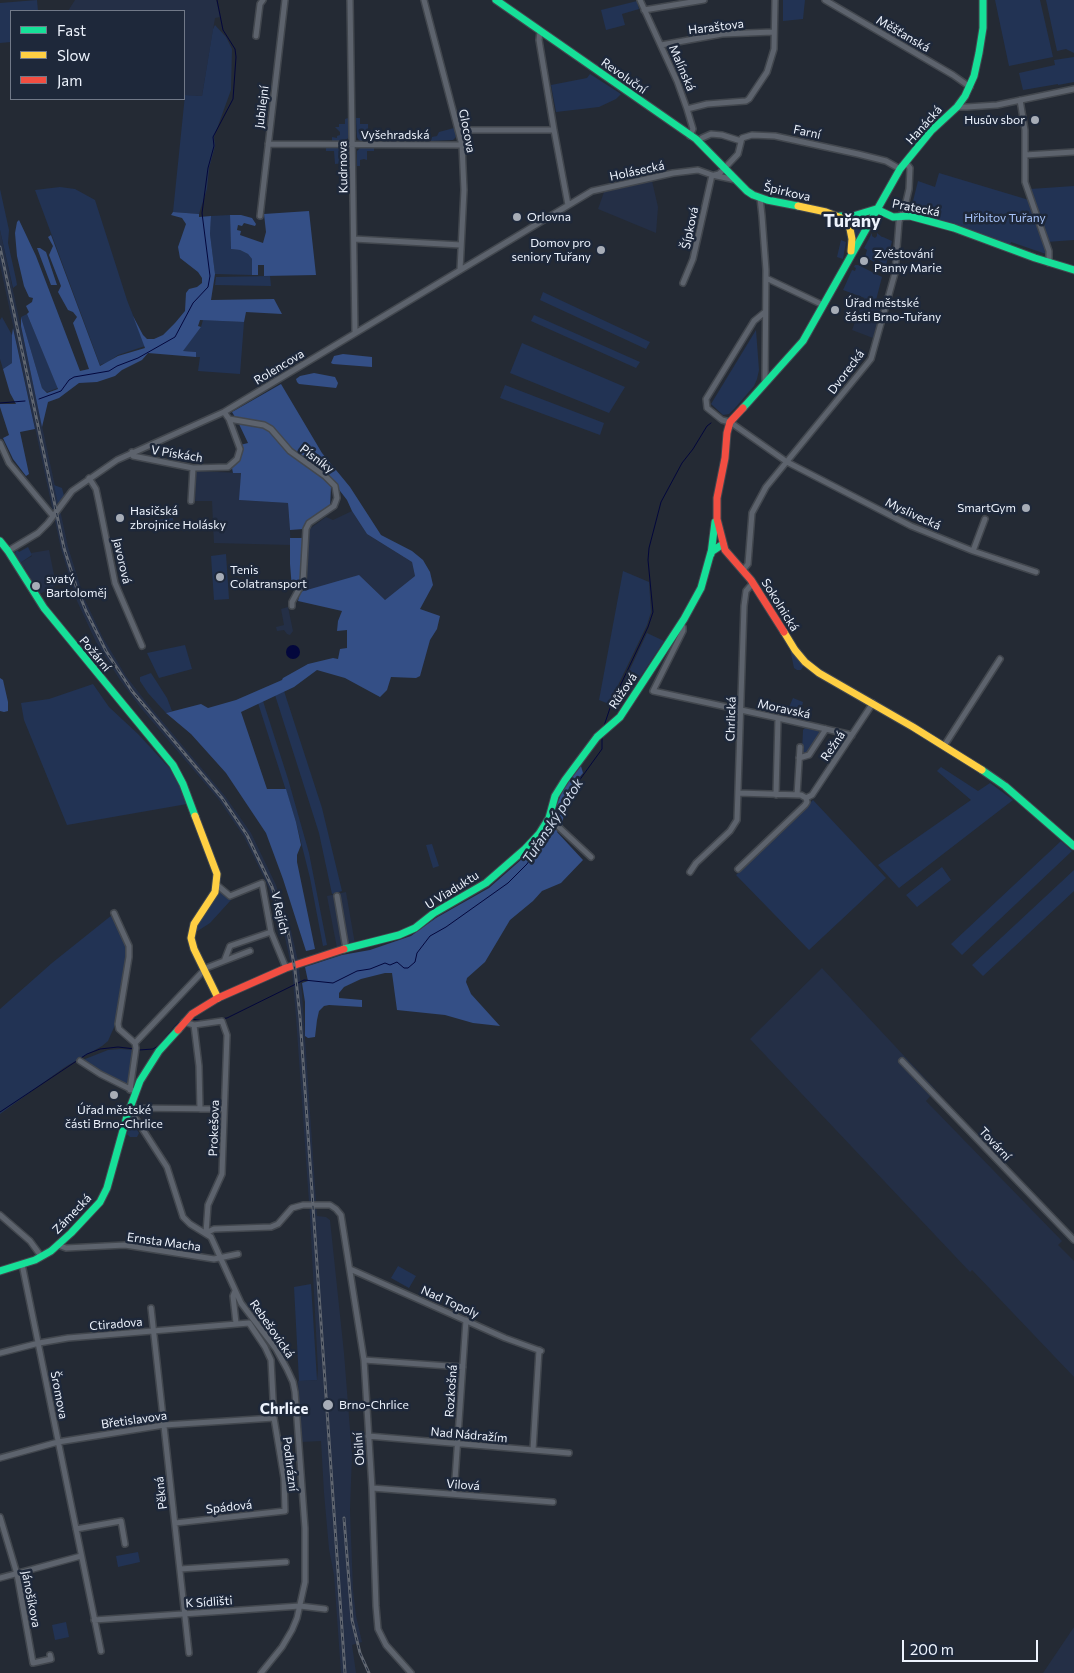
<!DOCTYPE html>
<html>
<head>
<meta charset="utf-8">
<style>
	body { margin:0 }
	#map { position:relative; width:1074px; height:1673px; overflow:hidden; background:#242a34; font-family:Commissioner,sans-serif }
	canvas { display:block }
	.legend { position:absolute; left:10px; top:10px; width:175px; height:90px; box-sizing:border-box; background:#1e283a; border:1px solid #717988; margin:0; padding:6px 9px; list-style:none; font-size:15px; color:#edf3fd }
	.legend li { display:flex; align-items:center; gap:10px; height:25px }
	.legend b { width:25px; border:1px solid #717988 }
	.scale { position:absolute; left:902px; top:1640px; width:136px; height:22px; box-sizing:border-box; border:2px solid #edf3fd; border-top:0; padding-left:6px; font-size:15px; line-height:18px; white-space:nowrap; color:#edf3fd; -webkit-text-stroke:4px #1e283a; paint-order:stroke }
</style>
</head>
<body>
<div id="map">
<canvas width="1074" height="1673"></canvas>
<ul class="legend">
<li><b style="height:6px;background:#16e098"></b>Fast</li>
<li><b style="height:6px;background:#ffcf43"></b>Slow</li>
<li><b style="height:6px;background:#f24e42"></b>Jam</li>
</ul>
<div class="scale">200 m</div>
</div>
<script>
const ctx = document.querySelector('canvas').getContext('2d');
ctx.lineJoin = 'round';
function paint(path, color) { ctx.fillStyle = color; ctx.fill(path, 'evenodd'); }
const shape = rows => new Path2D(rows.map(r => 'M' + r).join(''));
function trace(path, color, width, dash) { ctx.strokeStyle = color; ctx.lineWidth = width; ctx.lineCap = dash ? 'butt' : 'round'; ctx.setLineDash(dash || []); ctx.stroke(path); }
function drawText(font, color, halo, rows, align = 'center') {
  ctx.font = font + ' Commissioner,sans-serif'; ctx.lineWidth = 5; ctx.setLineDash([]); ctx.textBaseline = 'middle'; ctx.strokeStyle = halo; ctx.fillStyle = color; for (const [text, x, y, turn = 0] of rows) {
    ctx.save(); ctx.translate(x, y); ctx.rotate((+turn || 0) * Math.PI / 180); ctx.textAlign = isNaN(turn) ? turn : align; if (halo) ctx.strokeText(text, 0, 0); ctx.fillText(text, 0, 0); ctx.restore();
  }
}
const built = shape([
	[75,0,216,0,220,17,215,18,202,96,184,95,184,11,68,11],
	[652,181,658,207,656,233,598,209,604,192],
	[0,230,68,547,84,598,103,638,126,676,146,702,225,796,251,833,276,885,291,931,298,961,302,993,317,1216,326,1217,330,1220,344,1353,352,1455,350,1510,353,1590,356,1616,362,1642,352,1645,356,1673,341,1673,334,1575,329,1549,324,1493,321,1441,301,1442,298,1381,317,1380,318,1370,310,1217,296,1017,292,970,284,933,269,888,244,837,219,800,140,707,120,680,96,642,77,601,61,549,0,265],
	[864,298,871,300,870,302,883,306,873,338,852,330],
	[196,471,241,473,240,500,288,503,291,545,214,543,212,501,195,501],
	[352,511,367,534,412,562,415,576,385,600,300,592,306,580,308,530,326,517,333,520],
	[49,550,56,585,40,594,35,587,37,584,34,585,24,567,23,568,20,563,32,556,31,553],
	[288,607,293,631,290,635,287,634,284,630,277,631,276,627,284,625,281,609],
	[346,892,355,944,337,948,327,896],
	[822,968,936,1090,926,1101,1062,1241,1058,1245,1074,1261,1074,1377,972,1270,970,1272,751,1040,750,1039],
	[1074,1627,1074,1673,1043,1673]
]);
const green = shape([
	[37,0,38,11,11,11,11,42,0,43,0,3],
	[783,0,805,0,803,19,783,21],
	[995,0,1040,0,1053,57,1009,66],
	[1046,0,1074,0,1074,53,1066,49,1057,51],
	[637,1,639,9,622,14,625,25,606,30,601,10],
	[215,25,226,37,232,49,231,90,214,137,215,146,209,168,207,189,199,214,173,212,185,95,202,96,213,29],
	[1074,57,1074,82,1058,85,1058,84,1023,90,1019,73,1055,65,1054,60],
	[590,74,621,94,616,99,599,107,556,112,551,85,587,78],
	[348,118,349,137,345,141,332,141,332,137,337,138,337,136,340,135,340,132,335,127,339,127,339,124,345,124,345,119],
	[356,118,360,118,360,124,368,124,368,130,374,131,373,137,379,138,379,141,360,141,358,139,357,137],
	[454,128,456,137,453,140,431,141,432,137,437,136,439,132],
	[326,147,346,148,349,151,349,173,346,173,345,163,335,164,334,151,326,151],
	[360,148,374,148,374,151,367,151,367,160,364,159,360,160,360,166,357,166,357,151],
	[939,173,1029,200,1047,252,1046,254,1011,242,1010,246,956,225,910,213,918,181,935,187],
	[1074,186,1074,240,1046,242,1030,189],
	[60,187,75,189,95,200,127,300,145,346,118,355,108,362,100,365,35,190],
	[0,189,9,230,8,243,16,279,17,285,13,288,0,230],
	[868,214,869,217,855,240,853,232,855,223,861,217],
	[230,215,231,249,240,250,248,254,252,259,252,275,215,274,210,234,211,216],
	[872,233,872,236,875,238,877,236,877,233,882,237,883,237,892,241,886,265,876,259,874,262,865,257,867,250,864,248],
	[841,240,846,242,843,259,837,257],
	[855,265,858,265,882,277,875,304,870,302,870,300,843,290,852,270,855,271,856,268,854,267],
	[270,276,271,286,215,285,216,277],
	[543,292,650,342,646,349,540,300],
	[27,314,58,388,47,392,42,388,21,317],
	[534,315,640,362,636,368,531,321],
	[2,317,12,335,12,363,3,369,0,359,0,320],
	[203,320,244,322,240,374,198,371,200,357,196,357,196,352,182,351,201,327],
	[756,330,759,370,757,379,754,386,735,408,729,414,723,415,711,404],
	[522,343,625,387,609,413,510,373],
	[505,385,604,423,600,435,500,398],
	[54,485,62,488,64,496,58,504],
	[173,518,174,527,156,529,155,520],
	[28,547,32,555,20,563,15,553,17,550,19,552],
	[226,554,229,599,214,600,211,556],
	[623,571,649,582,651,612,647,625,609,704,599,700],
	[647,633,664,641,631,691,622,686],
	[185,645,192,669,159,678,147,653],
	[790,649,804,665,801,670,797,670,794,668],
	[151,673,167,698,172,711,166,713,148,693,140,681,140,677],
	[93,684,109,707,138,734,175,774,180,783,187,804,67,825,24,720,21,703,49,699],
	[284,691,322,808,342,891,332,894,319,833,275,695],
	[793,698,803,702,799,718,786,714],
	[263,701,288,779,309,853,327,945,323,946,310,878,296,822,258,703],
	[805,728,818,731,821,734,808,753,804,755,802,752,803,730],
	[941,767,978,791,990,783,1013,800,899,888,878,865,971,800,937,771],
	[813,800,886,878,809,950,736,875],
	[1061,841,1072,851,962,955,951,944],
	[432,844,439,866,433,868,426,845],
	[942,867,951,880,917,907,906,895],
	[1074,870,1074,891,983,976,972,965],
	[221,890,231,900,210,923,193,934,197,924],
	[112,915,127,945,127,955,115,1025,108,1041,102,1046,65,1067,0,1114,0,1009,52,963],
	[121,1049,133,1050,127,1085,86,1063,80,1061,108,1050],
	[133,1123,139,1133,137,1137,130,1137,127,1134,130,1124],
	[398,1266,416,1276,409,1288,391,1278],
	[311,1284,317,1380,299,1381,294,1287],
	[138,1552,140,1562,118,1567,116,1556],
	[66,1622,69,1637,55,1640,52,1625]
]);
const forest = shape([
	[309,211,316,275,264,276,264,265,258,265,258,275,252,275,252,259,248,254,240,250,231,249,230,215,241,215,252,218,256,224,255,226,244,223,242,226,238,225,237,230,241,231,240,235,263,243,266,232,264,214],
	[173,212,199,214,199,217,211,216,210,234,215,274,211,300,274,299,282,314,246,312,244,322,200,320,198,326,201,327,183,351,196,352,196,357,148,353,142,360,122,370,115,376,97,382,79,383,59,398,48,402,42,427,21,326,21,317,42,388,47,393,58,389,27,314,29,312,26,306,32,302,33,298,29,297,24,286,17,256,15,233,17,222,19,220,36,256,80,371,89,369,73,323,77,317,73,312,68,310,58,292,61,286,49,255,53,246,48,237,51,235,100,366,118,356,145,348,133,316,143,335,147,339,154,339,163,335,175,323,185,311,186,293,189,289,197,287,202,283,202,278,198,272,180,258,178,247,186,224,182,218,171,215],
	[37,248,40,248,46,252,57,285,51,285],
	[13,328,35,429,20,432,29,474,26,476,13,459,3,438,9,435,0,407,0,404,16,404,10,393,3,369,12,363,12,335],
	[343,354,372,357,372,367,333,364,331,363,334,356],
	[314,373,335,377,338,383,337,386,336,388,299,384,297,382,296,379,300,376],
	[281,384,322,453,350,487,381,535,412,551,423,560,430,572,433,585,420,609,440,616,437,629,430,640,420,676,416,678,391,677,387,690,380,697,345,678,317,670,294,687,241,712,267,789,286,789,296,822,301,845,297,855,297,862,315,949,306,951,283,879,266,833,226,773,191,734,166,713,201,704,208,708,236,700,282,680,283,678,308,664,333,658,338,659,340,649,347,648,347,630,337,631,338,621,342,611,298,601,300,592,359,575,385,600,415,576,412,562,367,534,352,511,347,500,327,474,290,448,278,435,273,427,264,423,235,417,232,412],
	[238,422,263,427,269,430,289,454,319,474,331,487,330,507,308,521,303,529,290,530,288,503,239,500,241,473,233,473,232,468,240,457,240,445,248,443],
	[290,538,303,538,301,584,298,590,292,589,290,564],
	[0,678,3,680,8,702,8,711,4,712,0,711],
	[581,766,583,773,568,791,572,793,565,807,562,826,557,832,583,860,561,883,542,891,533,901,510,920,485,962,467,978,466,982,471,994,500,1026,473,1023,445,1015,397,1010,392,973,385,973,361,979,344,987,339,993,339,998,362,1000,362,1007,329,1005,324,1006,319,1011,317,1020,315,1037,308,1038,305,1036,305,1002,302,983,308,981,305,967,342,955,370,950,411,936,436,918,489,888,530,852,547,828,562,792,568,782]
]);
const water = shape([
	'286 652a7 7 0 1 1 14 0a7 7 0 1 1-14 0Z'
]);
const stream = shape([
	[39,399,61,391,69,380,74,377,109,371,117,366,138,358,175,337,193,303,208,287,210,276,202,213,208,168,214,146,213,137,233,99,236,57,235,49,223,30,217,0],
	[0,403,25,401],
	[603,729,611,705,648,627,653,612,648,560,649,548,661,502,682,463,693,449,707,426,711,423],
	[556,820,567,804,576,785,602,749,602,736],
	[192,1019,203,1021,227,1018,304,980,333,983,357,971,370,969,385,963,390,965,397,962,404,968,408,968,415,962,417,953,430,936,446,927,508,883,527,864,554,824],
	[139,1050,153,1049,158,1046,179,1022],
	[0,1112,87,1054,100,1049,118,1047,135,1049]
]);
const street = shape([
	[350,0,355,333],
	[424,0,462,145,464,190,460,270],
	[640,0,677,81,687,109,693,129,690,136],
	[825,0,953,75,970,87],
	[644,10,704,0],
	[540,31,539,40,554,130,568,205],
	[256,36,260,4,263,0],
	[661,45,722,34,773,32],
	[1020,100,1025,130,1025,182,1049,251,1049,263],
	[957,107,967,107,997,105,1074,89],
	[687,109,707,104,746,101,749,99,767,72,774,49,775,0],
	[458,130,554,130],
	[702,138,711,134,722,135,741,141],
	[268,144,462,145],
	[1025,155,1074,152],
	[715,175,719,174,738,154,742,138,752,135,775,136,858,154,886,161,900,169],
	[760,198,762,216,766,270,765,383],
	[260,216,285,0],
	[354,239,461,245],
	[766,278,823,305],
	[683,283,693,259,712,175],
	[765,312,754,321,706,399,707,408,722,420,730,422,787,462,911,526,973,551,1036,572],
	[224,412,229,419,264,425,271,429,290,451,325,476,335,486,337,498,334,506,309,523,306,529,303,582,292,602,292,606],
	[0,443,9,463,53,516],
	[132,452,133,456,193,468,228,467,237,459,240,449,229,419],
	[89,478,96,489,99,503,115,583,142,646],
	[191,501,193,468],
	[8,551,38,533,48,523,72,491,117,460,224,412,592,191,673,173,698,170,712,175,736,180],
	[973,551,985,519],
	[743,570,748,564,752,513,766,487,871,359,895,273,899,222,906,202,909,189,910,168,906,163],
	[681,625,683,627,683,631,653,691,778,718,852,735],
	[944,746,1000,659],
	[799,758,809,755,826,729],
	[738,793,801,795,806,798,812,795,873,703],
	[776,795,778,718],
	[797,795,800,747],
	[549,818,591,857],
	[738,869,805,805,807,802,806,798],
	[690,872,696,863,730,831,737,820,744,606,746,591,753,583],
	[217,885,230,896,262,883,271,932,286,968],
	[337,896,346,949],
	[114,913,129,946,129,957,118,1024,119,1029,135,1043,136,1048,130,1090],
	[225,959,230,946,271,932],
	[184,1022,194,1025,222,1021,227,1035,222,1174,208,1205,206,1233],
	[194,1025,199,1066,200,1109],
	[135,1043,206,968,250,951],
	[80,1061,100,1074,132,1090],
	[902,1061,1074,1240],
	[129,1108,167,1167,183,1217,190,1224,211,1237,241,1303,276,1349,287,1369,293,1382,295,1392,305,1528,305,1582,297,1618,292,1630,282,1647,261,1673],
	[129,1108,224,1109],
	[0,1215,30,1241,41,1256],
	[206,1233,214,1229,271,1227,278,1224,292,1208,303,1205,330,1205,336,1209,341,1215,364,1360,372,1488,376,1606,378,1629,386,1645,411,1673],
	[58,1245,66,1248,125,1245,214,1259,238,1254],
	[22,1264,101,1651],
	[350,1269,505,1338,541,1351],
	[235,1291,233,1296,236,1323],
	[151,1308,189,1653],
	[0,1353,39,1343,68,1338,249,1323,265,1347,271,1360,274,1418,284,1478,285,1511,175,1523],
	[364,1360,463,1367],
	[368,1436,569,1453],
	[533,1450,539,1350],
	[0,1458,58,1442,164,1425,274,1418],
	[372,1488,553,1502],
	[454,1494,466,1320],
	[0,1517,17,1574,33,1663,51,1659,50,1655],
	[76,1529,121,1521,125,1544],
	[180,1569,286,1562],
	[0,1578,81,1556],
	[94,1620,300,1606,325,1609]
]);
const fast = shape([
	[496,0,696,139,747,191,753,195,767,200,798,206],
	[840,216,853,216,876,209,893,217,910,216,954,228,1035,258,1074,270],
	[743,408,803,341,900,169,931,131,957,107,965,96,974,76,979,53,983,28,983,0],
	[0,541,8,551,44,608,173,765,183,784,195,816],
	[711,554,715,522],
	[982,770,1005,786,1074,846],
	[344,949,399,935,415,928,434,913,486,883,525,849,539,834,549,818,555,796,565,780,597,737,620,717,684,619,701,588,711,552,723,544],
	[0,1271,35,1260,51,1251,71,1233,100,1202,107,1188,127,1116,140,1081,159,1051,178,1030]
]);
const slow = shape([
	[798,206,826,212,844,219,850,229,852,239,851,251],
	[784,632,795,650,805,662,819,673,913,727,982,770],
	[195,816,217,874,215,892,194,924,191,938,194,949,218,998]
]);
const jam = shape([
	[743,408,730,422,727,433,725,458,717,498,717,519,725,550,751,580,784,632],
	[178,1030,192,1014,218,998,286,968,344,949]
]);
const rail = shape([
	[0,247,64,548,76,586,86,611,106,651,132,691,222,798,247,835,272,887,288,932,295,970,300,1017,345,1673],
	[344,1518,352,1620,360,1653,369,1673]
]);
const markers = [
	[1035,120,5,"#a7adb7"],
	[517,217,5,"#a7adb7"],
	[601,250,5,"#a7adb7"],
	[864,261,5,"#a7adb7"],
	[835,310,5,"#a7adb7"],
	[1026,508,5,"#a7adb7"],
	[120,518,5,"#a7adb7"],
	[220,577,5,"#a7adb7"],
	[36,586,5,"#a7adb7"],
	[114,1095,5,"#a7adb7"],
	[328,1405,6,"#a7adb7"]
];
const streetNames = [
	["Haraštova",716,27,-7],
	["Měšťanská",903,34,30],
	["Malínská",682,68,67],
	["Revoluční",624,76,35],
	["Jubilejní",262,107,-83],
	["Hanácká",924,125,-48],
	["Glocova",467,131,79],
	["Farní",807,132,12],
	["Vyšehradská",395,135],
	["Kudrnova",343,167,-91],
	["Holásecká",637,171,-12],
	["Špirkova",787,192,13],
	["Pratecká",916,208,11],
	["Šípková",690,228,-78],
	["Rolencova",279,367,-31],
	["Dvorecká",846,372,-53],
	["V Pískách",177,454,9],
	["Písníky",317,459,37],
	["Myslivecká",913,514,25],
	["Javorová",122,561,77],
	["Sokolnická",780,605,58],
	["Požární",95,654,50],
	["Růžová",623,691,-56],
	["Moravská",784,709,12],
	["Chrlická",731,719,-88],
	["Režná",833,746,-56],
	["U Viaduktu",452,890,-32],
	["V Rejích",280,913,77],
	["Prokešova",214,1128,-88],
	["Tovární",995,1144,47],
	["Zámecká",72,1214,-46],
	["Ernsta Macha",164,1242,8],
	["Nad Topoly",450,1302,24],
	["Ctiradova",116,1324,-5],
	["Rebešovická",272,1329,55],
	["Rozkošná",451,1391,-86],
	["Šromova",59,1395,79],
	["Břetislavova",134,1420,-8],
	["Nad Nádražím",469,1435,5],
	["Obilní",359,1449,-94],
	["Podhrázní",290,1464,83],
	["Vilová",463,1485,4],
	["Pěkná",161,1493,-97],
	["Spádová",229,1507,-6],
	["Jánošíkova",31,1599,79],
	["K Sídlišti",209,1602,-4]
];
const poiNames = [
	["Husův sbor",1025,120,"right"],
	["Orlovna",527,217],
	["Domov pro",591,243,"right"],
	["seniory Tuřany",591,257,"right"],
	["Zvěstování",874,254],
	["Panny Marie",874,268],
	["Úřad městské",845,303],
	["části Brno-Tuřany",845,317],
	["SmartGym",1016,508,"right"],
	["Hasičská",130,511],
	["zbrojnice Holásky",130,525],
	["Tenis",230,570],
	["Colatransport",230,584],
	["svatý",46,579],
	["Bartoloměj",46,593],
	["Úřad městské",114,1110,"center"],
	["části Brno-Chrlice",114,1124,"center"],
	["Brno-Chrlice",339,1405]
];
const parkNames = [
	["Hřbitov Tuřany",1005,218]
];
const waterNames = [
	["Tuřanský potok",553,821,-57]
];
const quarterNames = [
	["Chrlice",284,1409]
];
const districtNames = [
	["Tuřany",852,221]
];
paint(built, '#242f46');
paint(green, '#223354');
paint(forest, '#344f86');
paint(water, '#03073c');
trace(stream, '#03073c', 1);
trace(street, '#42474e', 8);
trace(fast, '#42474e', 9);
trace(slow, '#42474e', 9);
trace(jam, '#42474e', 9);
trace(street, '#5d636d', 5);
trace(fast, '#16e098', 7);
trace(slow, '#ffcf43', 7);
trace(jam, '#f24e42', 7);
trace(rail, '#606670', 3);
trace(rail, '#1e283a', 1, [4]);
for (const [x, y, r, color] of markers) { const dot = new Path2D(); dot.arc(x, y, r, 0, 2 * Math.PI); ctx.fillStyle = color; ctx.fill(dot); trace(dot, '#1e283a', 2); }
drawText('12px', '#edf3fd', '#1e283a', streetNames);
drawText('12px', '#edf3fd', '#1e283a', poiNames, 'left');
drawText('12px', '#a8c4fa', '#1e283a', parkNames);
drawText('italic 14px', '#d1dbed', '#1e283a', waterNames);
drawText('bold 15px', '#edf3fd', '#1e283a', quarterNames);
drawText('bold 18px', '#edf3fd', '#1e283a', districtNames);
</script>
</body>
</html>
